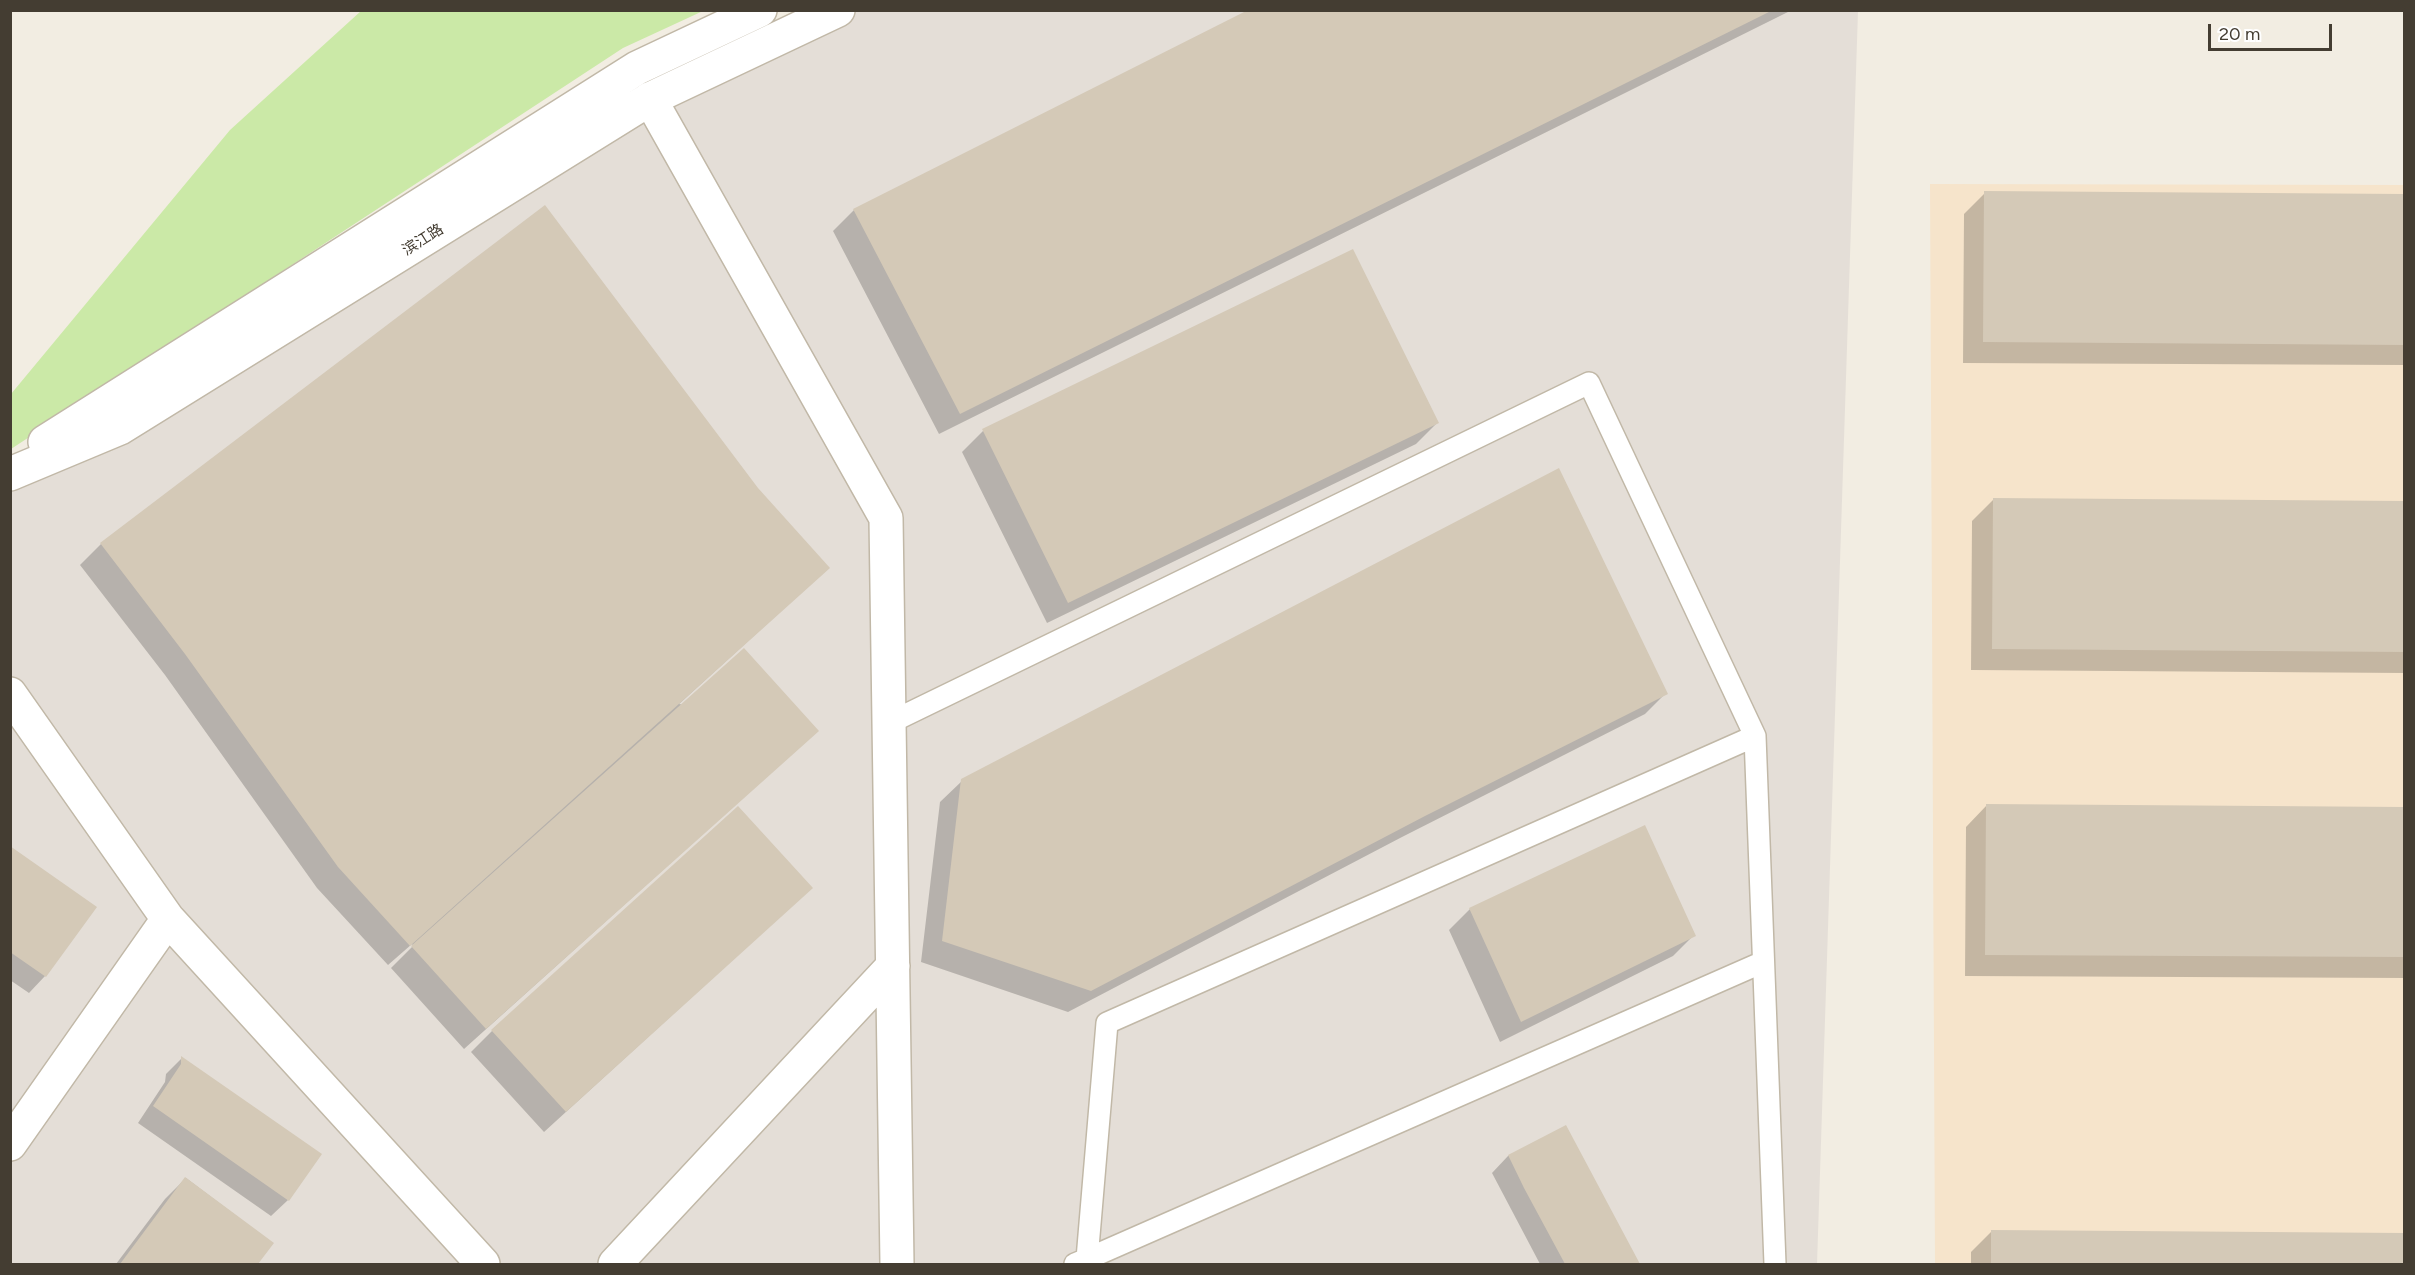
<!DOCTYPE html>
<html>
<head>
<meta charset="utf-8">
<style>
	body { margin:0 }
	#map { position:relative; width:2415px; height:1275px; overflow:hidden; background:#f2ede2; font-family:Figtree,sans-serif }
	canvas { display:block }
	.frame { position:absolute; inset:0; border:12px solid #443d32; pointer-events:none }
	.scale { position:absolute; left:2208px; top:24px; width:124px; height:27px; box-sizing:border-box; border:3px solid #443d32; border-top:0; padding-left:8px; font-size:18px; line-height:21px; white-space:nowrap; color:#443d32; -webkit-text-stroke:4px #fff; paint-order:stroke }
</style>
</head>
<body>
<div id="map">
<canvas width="2415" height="1275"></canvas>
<div class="frame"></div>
<div class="scale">20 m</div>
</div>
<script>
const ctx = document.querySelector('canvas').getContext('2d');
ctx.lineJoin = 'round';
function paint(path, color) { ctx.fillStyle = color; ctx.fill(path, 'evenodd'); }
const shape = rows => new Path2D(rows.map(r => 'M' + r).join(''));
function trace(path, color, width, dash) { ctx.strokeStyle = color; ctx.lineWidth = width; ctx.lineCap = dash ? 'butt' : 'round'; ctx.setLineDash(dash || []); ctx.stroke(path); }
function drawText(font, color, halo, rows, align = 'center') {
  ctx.font = font + ' Figtree,"Noto Sans SC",sans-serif'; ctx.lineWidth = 5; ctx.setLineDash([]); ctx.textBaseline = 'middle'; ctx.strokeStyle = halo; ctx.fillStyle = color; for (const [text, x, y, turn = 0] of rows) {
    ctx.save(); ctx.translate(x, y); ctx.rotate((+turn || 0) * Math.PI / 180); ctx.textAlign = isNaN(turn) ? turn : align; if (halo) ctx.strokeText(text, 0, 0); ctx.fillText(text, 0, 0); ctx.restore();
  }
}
const commercial = shape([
	[1930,184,2404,185,2404,1264,1935,1264]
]);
const industrial = shape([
	[838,11,1858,11,1817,1264,11,1264,11,474,650,99]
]);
const green = shape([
	[361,11,703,11,623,48,11,449,11,394,230,130]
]);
const shadow = shape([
	[1251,10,1792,10,939,434,833,231,854,210],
	[1985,193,2404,196,2404,365,1963,363,1964,214],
	[1437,423,1416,444,1047,623,962,452,983,431],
	[757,489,828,568,679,704,817,731,464,1049,391,968,413,946,412,944,388,965,317,888,165,675,80,565,101,544],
	[1993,500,2404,502,2404,673,1971,670,1972,521],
	[1666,693,1645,714,1402,837,1068,1012,921,962,940,802,962,781],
	[1987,805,2404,808,2404,978,1965,976,1966,827],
	[10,848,94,907,45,976,29,993,10,980],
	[811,888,544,1132,471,1052,492,1031],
	[1470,909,1694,935,1673,956,1500,1042,1449,930],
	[182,1058,288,1200,271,1216,138,1123,165,1082,166,1074],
	[1566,1127,1639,1264,1540,1264,1492,1173,1508,1156],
	[186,1178,272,1243,256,1264,116,1264,165,1199],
	[1992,1231,2404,1234,2404,1264,1971,1264,1971,1252]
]);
const building = shape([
	[1248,10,1773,10,960,414,853,209],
	[1984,191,2404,194,2404,345,1983,342],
	[545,205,758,488,830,568,410,946,338,867,185,654,100,543],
	[1353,249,1439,423,1068,603,982,429],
	[1559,468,1668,694,1425,816,1091,991,942,941,961,779],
	[1993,498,2404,501,2404,652,1992,649],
	[744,648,819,731,486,1029,411,946],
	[1986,804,2404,807,2404,957,1985,955],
	[738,806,813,888,566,1112,491,1030],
	[1645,825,1696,936,1521,1022,1469,908],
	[10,846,97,907,46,977,10,952],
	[181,1056,322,1154,289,1201,153,1106,181,1064],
	[1566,1125,1640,1264,1565,1264,1524,1188,1508,1155],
	[185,1177,274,1243,258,1264,120,1264],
	[1991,1230,2404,1233,2404,1264,1991,1264]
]);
const service = shape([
	[887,724,1589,383,1755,736],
	[1087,1259,1763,962],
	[1075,1264,1087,1259,1107,1023,1755,736,1775,1264]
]);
const minor = shape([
	[650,99,886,518,897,1264],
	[10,694,168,919,483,1264],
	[10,1144,168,919],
	[615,1264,893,966]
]);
const tertiary = shape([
	[45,442,637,68,760,10],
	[10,474,120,428,650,99,838,10]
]);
const streetNames = [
	["滨江路",423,240,-32]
];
paint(commercial, '#f6e4cb');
paint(industrial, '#e4ded7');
paint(green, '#cbe9a7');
paint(shadow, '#0003');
paint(building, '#d4c9b7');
trace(service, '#c1b8a7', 24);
trace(minor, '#c1b8a7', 36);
trace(tertiary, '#c1b8a7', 36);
trace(service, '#fff', 21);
trace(minor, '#fff', 33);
trace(tertiary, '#fff', 33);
drawText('15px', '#443d32', '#fff', streetNames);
</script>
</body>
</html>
